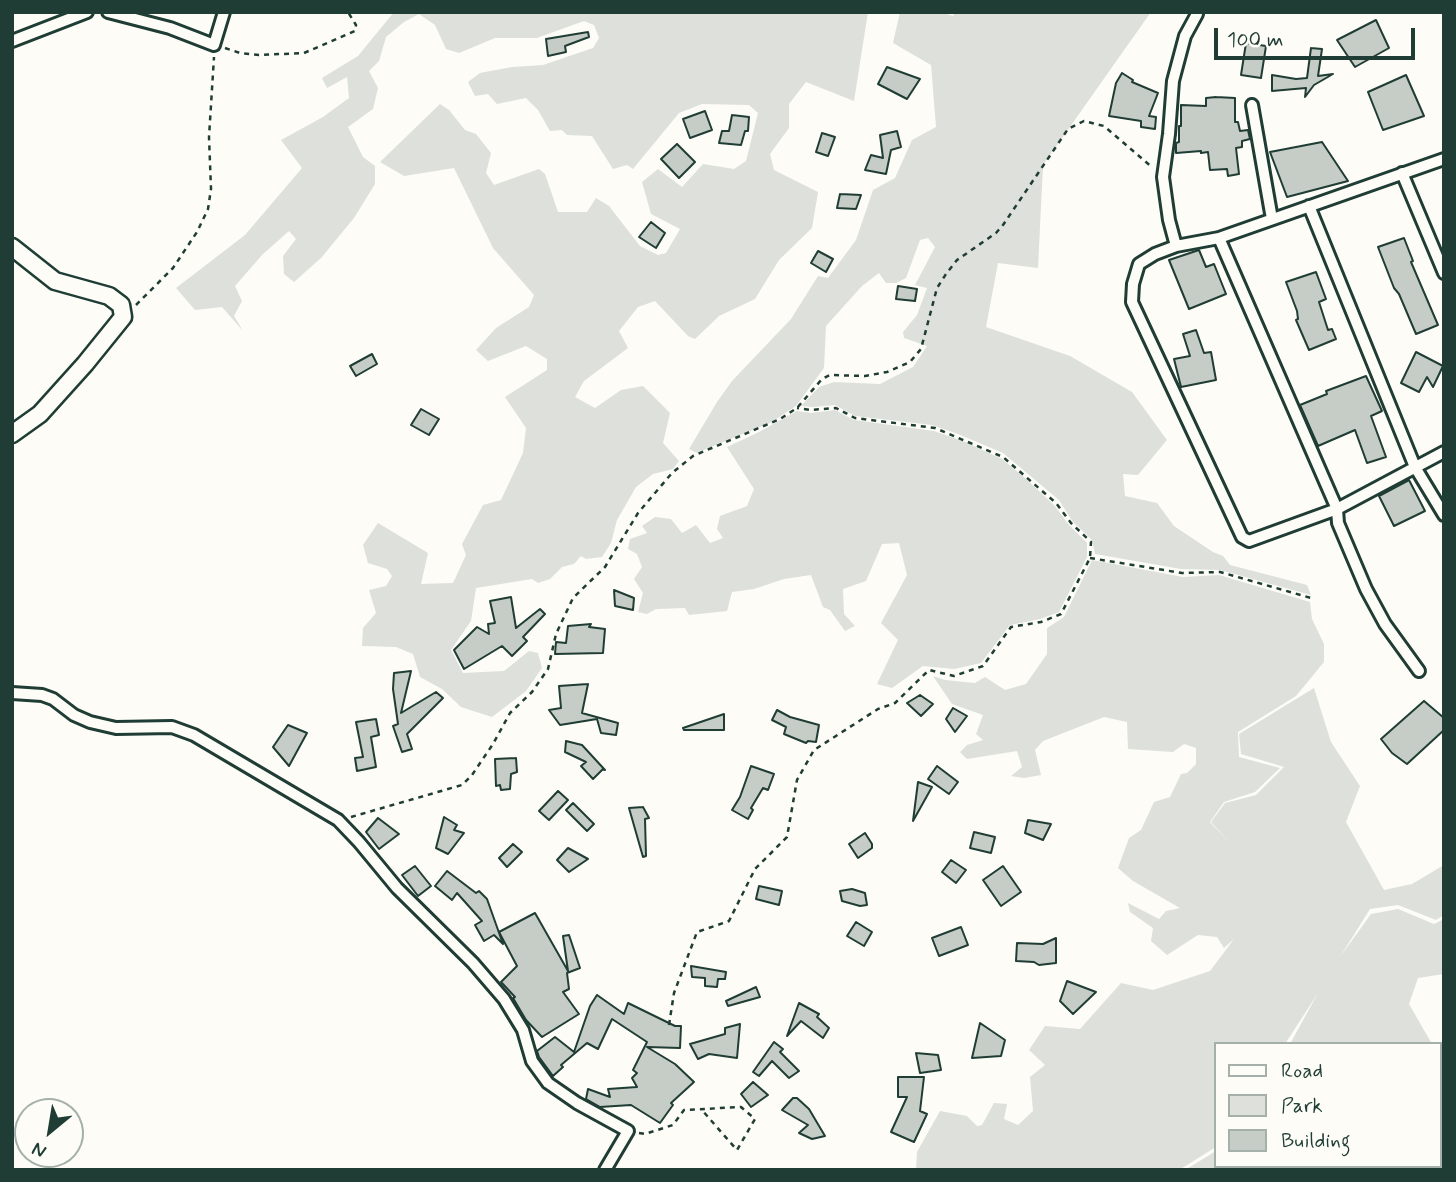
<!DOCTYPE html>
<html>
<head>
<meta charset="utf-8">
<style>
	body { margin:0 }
	#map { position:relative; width:1456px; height:1182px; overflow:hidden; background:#fdfcf7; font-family:Mynerve,sans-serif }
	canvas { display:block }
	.frame { position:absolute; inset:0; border:14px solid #1f3d34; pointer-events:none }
	.legend { position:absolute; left:1214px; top:1042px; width:228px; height:126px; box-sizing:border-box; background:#fdfcf7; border:2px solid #a4b0a9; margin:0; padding:9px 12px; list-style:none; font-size:21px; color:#1f3d34 }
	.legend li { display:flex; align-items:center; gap:14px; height:35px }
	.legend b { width:35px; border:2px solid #a4b0a9 }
	.north { position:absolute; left:14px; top:1098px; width:70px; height:70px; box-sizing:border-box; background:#fdfcf7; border:2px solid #a4b0a9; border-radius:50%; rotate:210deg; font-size:19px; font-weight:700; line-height:28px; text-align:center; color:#1f3d34 }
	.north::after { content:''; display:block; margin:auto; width:24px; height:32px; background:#1f3d34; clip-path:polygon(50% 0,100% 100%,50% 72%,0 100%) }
	.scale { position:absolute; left:1214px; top:28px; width:201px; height:32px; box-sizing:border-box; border:4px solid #1f3d34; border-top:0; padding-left:9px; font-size:21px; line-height:24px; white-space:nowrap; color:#1f3d34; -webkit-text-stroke:5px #fdfcf7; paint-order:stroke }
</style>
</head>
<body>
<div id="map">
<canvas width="1456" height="1182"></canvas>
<div class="frame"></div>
<ul class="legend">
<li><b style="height:9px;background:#fdfcf7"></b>Road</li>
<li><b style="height:19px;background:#dde0db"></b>Park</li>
<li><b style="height:19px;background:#c6cdc7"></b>Building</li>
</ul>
<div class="north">N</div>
<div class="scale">100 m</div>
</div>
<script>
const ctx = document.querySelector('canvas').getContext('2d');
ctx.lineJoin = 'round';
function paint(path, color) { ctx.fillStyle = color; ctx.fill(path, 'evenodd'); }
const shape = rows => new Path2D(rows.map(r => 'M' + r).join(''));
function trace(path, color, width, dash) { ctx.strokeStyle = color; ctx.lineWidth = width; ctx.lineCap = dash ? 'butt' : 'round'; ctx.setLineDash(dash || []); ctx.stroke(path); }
const green = shape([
	[394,12,868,12,854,101,806,82,789,104,789,128,770,154,774,170,818,192,812,228,779,260,755,299,719,316,695,339,688,336,655,301,638,307,619,331,628,348,584,381,575,397,595,408,621,390,643,386,670,413,663,443,679,461,673,469,653,474,636,487,617,520,611,543,602,557,586,559,581,556,574,564,562,567,550,579,538,583,532,579,476,588,471,621,451,650,463,673,504,671,529,651,538,653,542,668,526,691,492,717,461,707,442,689,420,677,413,654,396,647,362,646,363,628,376,613,369,590,386,586,392,576,387,569,368,563,363,545,378,523,428,553,421,584,453,583,466,555,462,544,483,505,501,500,523,453,526,428,505,397,547,370,547,359,526,346,488,361,476,350,496,328,529,307,534,295,493,248,454,168,404,176,380,162,440,104,449,110,465,130,476,134,491,153,486,173,494,185,539,169,545,174,558,212,587,212,596,198,609,206,640,246,658,255,666,253,680,229,651,214,642,182,658,169,682,187,703,164,734,169,746,161,758,113,749,105,702,104,679,113,633,169,627,165,613,169,592,136,567,135,562,130,550,131,538,110,526,98,497,104,488,94,475,96,468,82,480,73,512,67,543,65,593,48,599,38,594,25,584,21,537,38,495,38,459,53,446,49,435,25,419,14,404,22,386,37,379,61,369,71,378,88,373,109,348,127,363,157,375,166,375,184,354,218,321,258,294,282,284,274,283,256,296,239,289,231,262,255,235,286,242,301,234,316,243,331,222,307,195,310,176,288,245,235,302,168,281,140,323,117,349,98,347,77,327,88,322,78,358,56],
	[900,12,941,12,953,16,955,12,1151,12,1043,165,1038,268,998,263,986,327,1070,356,1132,392,1167,440,1138,475,1123,474,1125,496,1157,503,1174,526,1213,552,1223,556,1230,565,1307,585,1311,595,1220,570,1181,569,1095,554,1092,540,1073,522,1059,500,1003,453,958,434,932,425,855,416,835,405,813,407,801,406,819,387,834,382,880,384,913,367,927,346,904,338,903,332,917,315,927,288,915,285,935,247,928,238,920,240,906,278,896,283,886,283,879,273,862,286,826,326,824,368,796,406,770,423,706,449,697,453,689,449,717,402,732,381,791,319,818,276,828,278,856,240,873,190,895,178,912,140,936,127,931,65,893,43],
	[835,410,854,420,934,431,963,441,1002,459,1025,478,1054,505,1069,525,1087,543,1087,557,1059,612,1040,619,1010,625,981,663,954,669,923,666,892,688,877,684,898,640,881,623,907,575,899,543,882,544,866,581,843,589,844,614,855,626,845,631,830,610,823,607,811,575,784,579,754,589,732,592,727,611,689,615,685,608,656,609,647,614,638,612,643,593,634,579,642,567,637,554,628,549,630,539,647,533,642,526,655,517,671,519,682,533,696,525,710,543,723,538,717,529,720,516,747,506,754,489,727,447,759,432,797,411,811,413],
	[1092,560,1183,577,1219,575,1310,602,1312,619,1324,644,1324,662,1296,696,1238,732,1239,757,1280,768,1255,792,1224,802,1210,822,1233,846,1211,822,1225,803,1256,795,1284,767,1241,754,1239,734,1314,688,1331,742,1360,786,1346,822,1384,890,1412,884,1444,865,1444,915,1436,920,1398,905,1370,909,1340,957,1371,914,1398,909,1434,924,1444,919,1444,974,1418,978,1409,1004,1432,1044,1290,1044,1318,993,1285,1044,1216,1044,1216,1147,1179,1170,916,1170,917,1152,940,1111,967,1116,977,1126,982,1125,994,1103,1007,1104,1004,1119,1018,1125,1033,1111,1030,1077,1045,1065,1029,1050,1045,1026,1080,1029,1121,983,1153,990,1210,971,1234,939,1224,948,1217,937,1198,935,1167,955,1151,941,1153,928,1130,912,1128,903,1159,919,1166,911,1180,908,1133,881,1118,868,1129,838,1141,830,1154,802,1170,797,1181,774,1187,773,1196,764,1196,748,1184,744,1173,752,1128,749,1127,722,1104,717,1043,741,1035,750,1041,775,1024,778,1011,776,1022,767,1017,751,967,759,960,752,967,745,983,740,976,734,983,715,952,704,933,676,945,680,975,683,985,677,1005,690,1026,684,1047,654,1047,628,1064,617],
	[1216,1151,1216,1166,1400,1166,1391,1170,1185,1170]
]);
const building = shape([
	[1376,20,1389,48,1355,67,1337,40,1376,20],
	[588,32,589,37,565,46,566,52,548,56,546,39,588,32],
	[1246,43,1266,46,1261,78,1241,75,1246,43],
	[1311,48,1322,49,1318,76,1333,74,1314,85,1305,97,1306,88,1272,91,1272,75,1296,79,1307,78,1311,48],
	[887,67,920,79,907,99,878,84,887,67],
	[1122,73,1133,80,1132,82,1158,93,1149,116,1156,117,1155,129,1141,127,1141,121,1109,116,1116,83,1122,73],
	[1406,75,1424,116,1383,130,1368,92,1406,75],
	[1216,97,1235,98,1235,122,1238,122,1240,131,1248,130,1250,139,1242,141,1242,147,1236,148,1239,174,1228,176,1227,169,1210,170,1208,152,1201,153,1201,151,1176,153,1176,143,1179,142,1179,126,1181,126,1181,105,1206,106,1206,98,1216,97],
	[705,111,712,130,690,138,683,119,705,111],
	[732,115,749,117,748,131,745,131,741,145,719,143,722,131,729,131,732,115],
	[897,131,901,147,891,150,886,174,865,170,871,155,883,158,880,135,897,131],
	[822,133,835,137,828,156,816,152,822,133],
	[1322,142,1348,181,1287,197,1270,152,1322,142],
	[677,144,695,162,679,178,661,159,677,144],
	[840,194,861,195,856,209,837,208,840,194],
	[651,222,665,233,656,248,639,237,651,222],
	[1404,238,1413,261,1411,262,1438,325,1416,334,1399,294,1394,288,1378,247,1404,238],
	[1199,250,1206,267,1214,264,1226,294,1189,309,1169,260,1199,250],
	[818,251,833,259,826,272,811,263,818,251],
	[1316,272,1326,299,1319,302,1328,330,1332,329,1336,339,1309,350,1296,320,1298,319,1297,311,1286,282,1316,272],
	[898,286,917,289,915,301,896,299,898,286],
	[1196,330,1204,353,1211,352,1216,380,1181,387,1174,359,1190,356,1183,334,1196,330],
	[1416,352,1443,366,1433,387,1427,377,1419,392,1401,383,1416,352],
	[372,354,377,364,356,376,350,366,372,354],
	[1366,376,1382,411,1371,416,1386,457,1367,463,1355,430,1318,446,1300,405,1327,394,1326,391,1366,376],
	[421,409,439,419,429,435,411,425,421,409],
	[1409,480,1425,511,1394,526,1379,496,1409,480],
	[614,590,634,598,633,610,615,606,614,590],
	[511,597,516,628,540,609,545,614,523,637,527,641,512,656,502,646,464,669,454,650,477,627,489,634,488,624,495,623,490,601,511,597],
	[591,624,589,627,605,629,603,653,555,654,556,642,566,643,568,626,591,624],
	[411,671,401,713,436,692,443,698,407,734,412,749,402,752,393,726,398,724,393,689,394,673,411,671],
	[588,684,582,713,618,723,616,735,601,733,597,719,560,725,549,710,561,708,559,686,588,684],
	[920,695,933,704,921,716,907,703,920,695],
	[1424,701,1444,718,1444,730,1407,764,1392,753,1381,739,1424,701],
	[953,708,967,716,955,732,946,719,953,708],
	[777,710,790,717,819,725,816,742,808,741,806,743,784,734,786,727,772,720,777,710],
	[724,714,724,730,684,730,683,728,724,714],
	[376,719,379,735,371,737,376,767,357,771,355,758,363,757,356,722,376,719],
	[288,725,307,733,289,766,273,747,288,725],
	[566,741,582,745,605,770,603,769,593,779,581,766,586,762,565,752,566,741],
	[516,758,517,772,511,774,510,789,501,790,500,785,496,786,495,759,516,758],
	[751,766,774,774,768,790,763,788,751,808,753,810,748,819,732,810,740,797,751,766],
	[937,766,958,782,949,794,928,779,937,766],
	[918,782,932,787,913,821,918,782],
	[558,791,568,800,549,820,539,811,558,791],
	[573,803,594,824,587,831,566,810,573,803],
	[643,807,649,818,645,819,646,856,643,857,629,808,643,807],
	[444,817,457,825,454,830,464,833,448,854,436,848,444,817],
	[378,818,399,834,379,849,366,832,378,818],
	[1028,820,1051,824,1043,840,1025,833,1028,820],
	[974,832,995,837,991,853,970,848,974,832],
	[865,833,872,844,872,848,858,858,849,844,865,833],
	[513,844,522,852,507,867,499,858,513,844],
	[568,848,588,859,569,872,557,860,568,848],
	[951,860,966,870,956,883,942,872,951,860],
	[415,866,431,886,418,896,402,875,415,866],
	[1003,866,1021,892,1001,906,983,880,1003,866],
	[447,871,476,893,479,891,487,899,503,944,494,935,484,941,475,925,482,921,457,893,452,900,435,886,447,871],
	[759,886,782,891,779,905,756,899,759,886],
	[852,889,865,893,867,905,860,906,842,901,840,891,852,889],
	[535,913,568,971,563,936,569,935,580,968,567,973,569,989,563,992,579,1014,542,1037,526,1020,513,998,515,997,501,982,517,966,499,932,535,913],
	[856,922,872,932,864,946,847,936,856,922],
	[961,927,968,945,939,956,932,938,961,927],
	[1056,938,1056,963,1039,965,1034,962,1016,961,1017,943,1043,944,1056,938],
	[691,966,726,972,725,979,718,979,717,987,705,986,705,978,692,977,691,966],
	[1067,981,1096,992,1073,1014,1060,1001,1067,981],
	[756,987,760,997,728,1006,726,1001,756,987],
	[597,995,624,1014,628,1003,675,1026,681,1026,680,1048,647,1047,675,1064,694,1082,671,1103,673,1105,660,1123,631,1105,600,1107,586,1099,588,1089,610,1097,608,1089,637,1087,632,1078,637,1073,633,1070,647,1042,612,1019,598,1049,587,1043,561,1065,563,1067,553,1076,539,1057,537,1051,555,1037,574,1052,590,1006,597,995],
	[799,1003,819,1014,817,1017,829,1028,823,1038,801,1021,787,1036,799,1003],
	[980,1023,1005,1040,1001,1056,972,1058,980,1023],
	[740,1024,737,1058,709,1054,698,1059,690,1044,725,1034,725,1028,740,1024],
	[774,1042,783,1049,780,1052,799,1071,789,1078,772,1061,759,1076,753,1072,774,1042],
	[916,1053,938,1055,941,1070,920,1073,916,1053],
	[898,1077,924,1077,920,1111,927,1114,914,1142,891,1132,907,1097,898,1097,898,1077],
	[753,1082,768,1095,751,1107,741,1094,753,1082],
	[793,1098,797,1098,809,1109,825,1136,812,1139,799,1133,808,1125,782,1110,793,1098]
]);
const path = shape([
	[225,48,240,53,259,55,304,53,355,31,356,25,348,12],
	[136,305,173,268,197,232,208,209,211,189,209,137,214,57],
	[1090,558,1182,573,1220,572,1311,598],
	[351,817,462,785,472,775,493,744,510,713,532,692,548,669,556,634,573,598,605,567,638,513,672,473,693,456,780,419,797,408,822,379,830,375,865,376,887,372,910,362,921,349,937,288,946,274,957,260,996,233,1003,225,1068,129,1084,121,1104,126,1153,168],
	[669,1025,674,993,697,932,729,921,755,869,787,837,797,780,814,750,878,709,895,703,929,670,954,676,983,666,1011,627,1041,622,1061,614,1090,558,1091,542,1071,523,1056,503,1003,457,935,428,855,418,836,408,811,410,797,408],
	[639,1133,645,1134,673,1125,684,1110,741,1107,755,1119,737,1150,701,1109]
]);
const minor = shape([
	[108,12,170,28,214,45,224,12],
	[12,41,87,12],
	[1252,105,1272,219],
	[1402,173,1444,273],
	[1309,206,1415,467,1444,515],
	[1219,238,1337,509,1249,541,1242,537,1132,302,1133,284,1139,264,1155,254,1176,246,1219,238,1444,159],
	[1176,246,1169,220,1163,177,1169,134,1173,81,1185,36,1197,14],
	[1419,671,1385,624,1366,589,1338,523,1337,509,1444,452],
	[12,693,42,695,53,699,74,715,90,722,116,728,172,727,194,735,338,820,359,842,397,888,473,963,504,999,523,1030,532,1061,548,1083,577,1103,628,1131,605,1170]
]);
const secondary = shape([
	[12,247,55,281,109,296,121,305,123,317,85,364,40,414,12,434]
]);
paint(green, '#dde0db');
paint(building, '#c6cdc7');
trace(building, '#1f3d34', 2);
trace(minor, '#1f3d34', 16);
trace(secondary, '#1f3d34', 21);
trace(path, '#1f3d34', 2.5, [5, 5]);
trace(minor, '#fdfcf7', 10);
trace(secondary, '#fdfcf7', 16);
</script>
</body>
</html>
